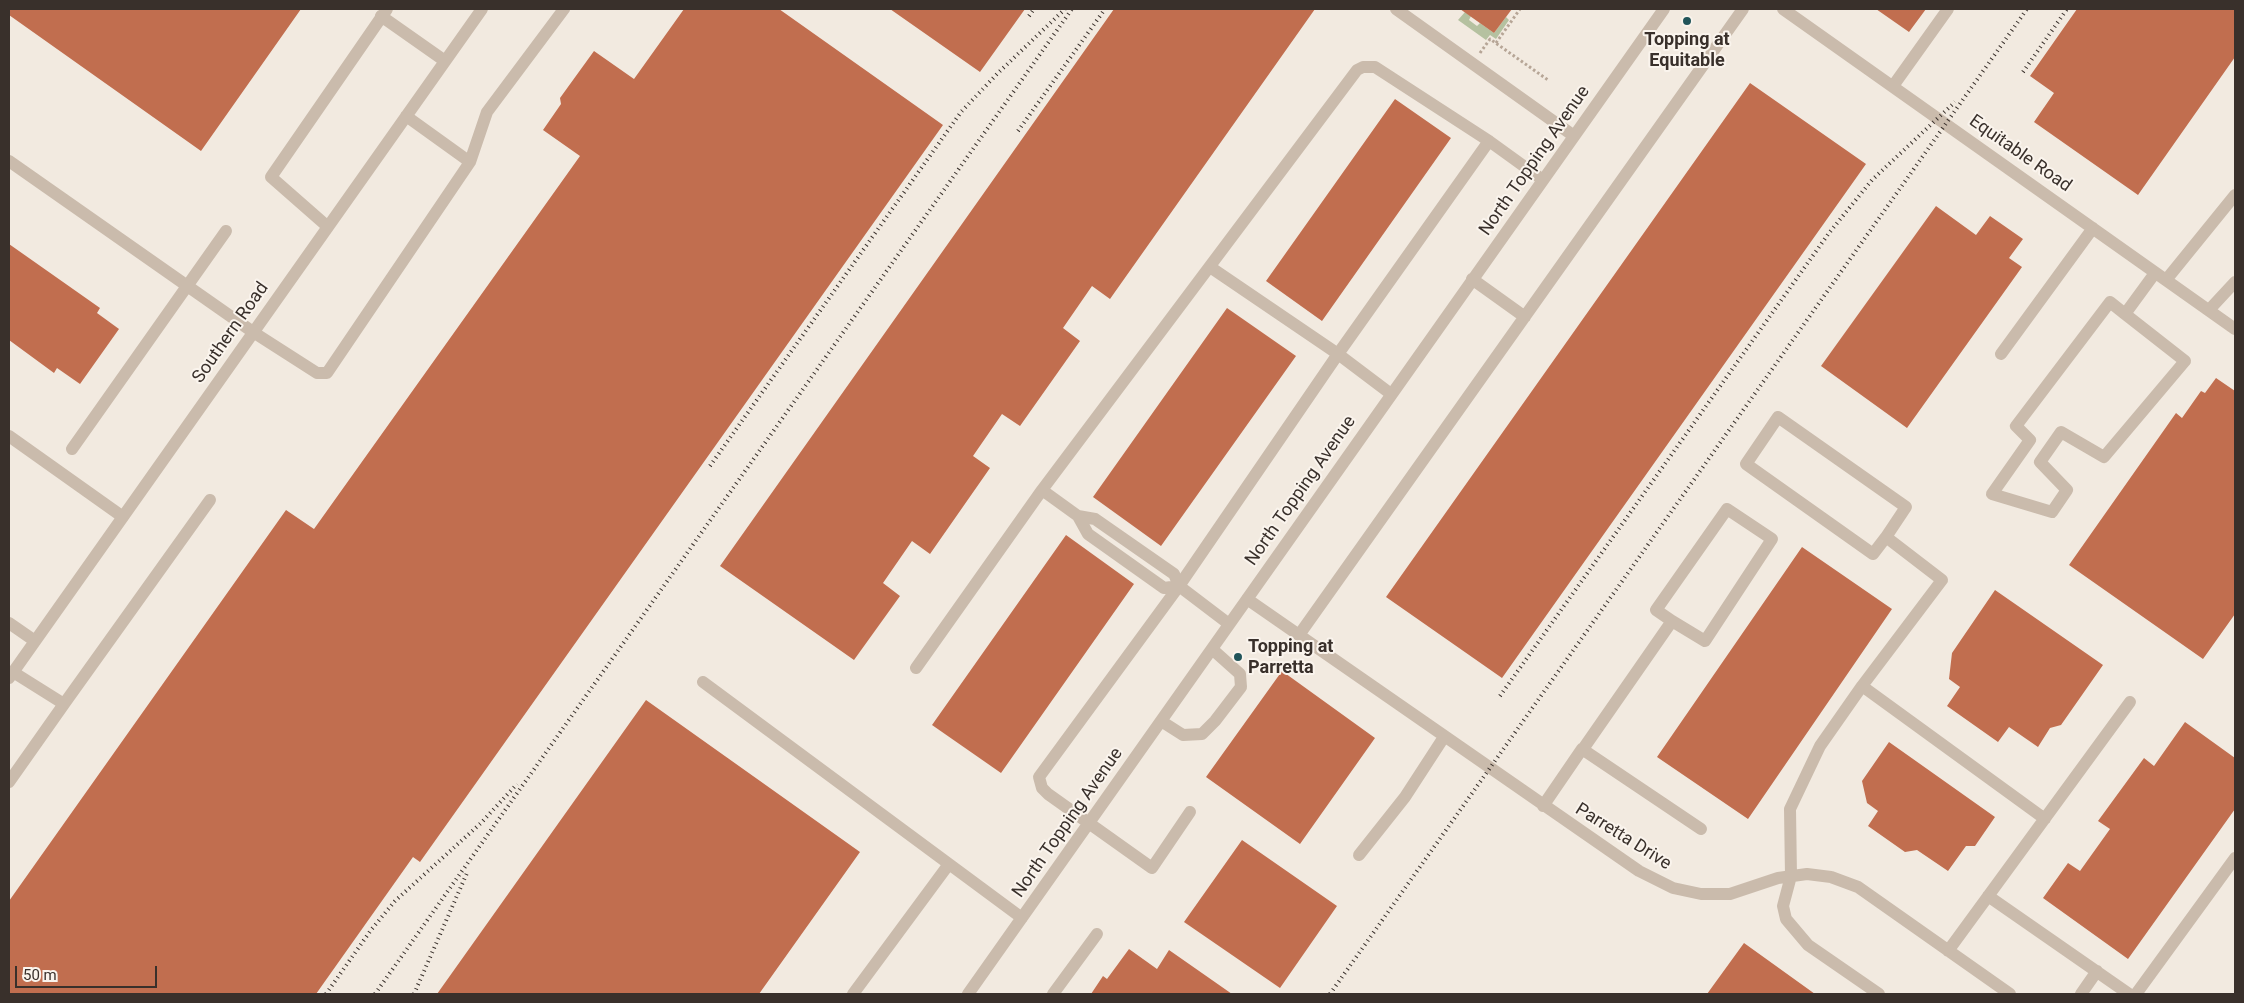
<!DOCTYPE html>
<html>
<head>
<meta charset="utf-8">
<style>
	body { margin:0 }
	#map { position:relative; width:2244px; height:1003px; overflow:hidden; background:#f2eae0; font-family:Roboto,sans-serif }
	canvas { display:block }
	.frame { position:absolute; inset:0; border:10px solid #39302b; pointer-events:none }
	.scale { position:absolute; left:15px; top:966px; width:142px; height:22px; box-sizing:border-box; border:2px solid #39302b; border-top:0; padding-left:6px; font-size:15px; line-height:18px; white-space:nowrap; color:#39302b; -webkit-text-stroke:4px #faf4ed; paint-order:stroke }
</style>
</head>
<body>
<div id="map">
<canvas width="2244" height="1003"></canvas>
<div class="frame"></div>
<div class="scale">50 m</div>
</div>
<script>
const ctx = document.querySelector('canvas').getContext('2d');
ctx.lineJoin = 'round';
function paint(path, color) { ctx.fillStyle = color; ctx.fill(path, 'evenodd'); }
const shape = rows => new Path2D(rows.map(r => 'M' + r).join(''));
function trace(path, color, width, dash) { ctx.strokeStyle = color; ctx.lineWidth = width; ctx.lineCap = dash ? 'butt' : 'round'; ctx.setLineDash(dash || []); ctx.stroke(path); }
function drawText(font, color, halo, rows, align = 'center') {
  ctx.font = font + ' Roboto,sans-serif'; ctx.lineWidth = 4; ctx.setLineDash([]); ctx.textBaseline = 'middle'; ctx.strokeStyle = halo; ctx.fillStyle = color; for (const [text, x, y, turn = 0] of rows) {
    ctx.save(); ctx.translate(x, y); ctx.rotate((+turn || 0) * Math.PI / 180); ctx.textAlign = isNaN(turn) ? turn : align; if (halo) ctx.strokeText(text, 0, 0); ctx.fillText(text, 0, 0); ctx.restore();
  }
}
const green = shape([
	[1465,12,1471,16,1469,20,1477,26,1480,23,1494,33,1506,17,1509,20,1496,39,1490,35,1486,40,1458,20]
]);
const building = shape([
	[9,9,301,9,201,151,9,15],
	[684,9,779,9,943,125,420,862,413,857,316,994,9,994,9,901,286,510,314,529,580,156,543,130,561,104,560,98,594,51,634,79],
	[890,9,1025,9,980,72],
	[1114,9,1315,9,1110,299,1092,286,1063,328,1080,341,1020,426,1002,414,973,456,990,468,930,554,912,541,883,583,900,596,854,660,720,566],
	[1460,9,1512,9,1494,33],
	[1876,9,1926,9,1909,32],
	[2077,9,2235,9,2235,57,2138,195,2034,122,2054,93,2030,76],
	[1750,83,1866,164,1502,678,1386,597],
	[1395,99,1451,138,1322,321,1266,281],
	[1936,206,1976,235,1990,216,2023,239,2009,258,2022,267,1907,428,1821,366],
	[9,244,100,308,97,313,119,329,80,384,57,368,54,373,9,340],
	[1227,308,1296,356,1161,546,1093,497],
	[2216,378,2235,391,2235,614,2203,659,2069,565,2176,413,2182,418,2201,391,2205,393],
	[1066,535,1134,584,1001,773,932,725],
	[1802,547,1892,609,1748,819,1657,757],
	[1995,590,2103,665,2061,725,2050,728,2038,747,2009,727,1998,742,1947,706,1960,687,1949,679,1952,653],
	[1282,671,1375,738,1300,844,1206,777],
	[646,700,860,852,759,994,437,994],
	[2185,722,2235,758,2235,809,2128,959,2043,898,2068,863,2080,871,2110,829,2098,821,2144,758,2154,766],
	[1889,742,1995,817,1975,846,1966,846,1948,871,1917,850,1905,852,1868,826,1878,811,1867,803,1862,781],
	[1242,840,1337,906,1280,988,1184,922],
	[1744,943,1815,994,1707,994],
	[1129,949,1157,969,1169,950,1232,994,1091,994,1103,976,1107,979]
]);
const path = shape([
	[1496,43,1520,9],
	[1480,53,1490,39,1548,80]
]);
const minor = shape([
	[1396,9,1574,136],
	[1783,9,2235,329],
	[381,16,445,61],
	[1893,86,1948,9],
	[406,116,470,162],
	[9,161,253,332,317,373,327,373,470,162,487,112,564,9],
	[328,227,271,177,387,9],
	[1210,267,1338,354,1391,394],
	[1472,279,1525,317],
	[2166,280,2235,195],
	[2209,310,2235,282],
	[2125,314,2185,361,2104,457,2061,432,2040,462,2067,490,2052,512,1992,494,2030,440,2016,426,2110,302,2125,314,2155,273],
	[2001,354,2093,228],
	[9,436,123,517],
	[72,449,226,231],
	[1078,516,1095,519,1174,574,1179,586,1229,624],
	[1179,586,1164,588,1088,534,1078,516,1042,490,1357,70,1363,67,1375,67,1489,141,1543,180],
	[1247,599,1639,871,1673,888,1701,894,1730,894,1778,878,1807,874,1831,877,1858,887,2010,994],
	[9,623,35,641],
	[1299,635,1743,9],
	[916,668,1042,490],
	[9,678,482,9],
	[703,682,1022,918],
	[1862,686,1942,580,1886,537,1873,554,1746,464,1778,417,1906,507,1886,537],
	[64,704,210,500],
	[1161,721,1183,735,1202,734,1215,721,1241,687,1240,674,1212,649],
	[1583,749,1672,621,1705,641,1772,539,1727,509,1656,610,1672,621],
	[9,782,64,704,13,672],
	[1543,806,1582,749,1701,829],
	[1190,812,1152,868,1048,794,1042,788,1039,777,1179,586,1338,354,1489,141],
	[1359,855,1405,797,1444,737],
	[1988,896,2129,994],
	[1948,951,2130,702],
	[853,994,949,864],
	[968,994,1664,9],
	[1053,994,1097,934],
	[1879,994,1808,945,1786,919,1783,906,1791,876,1790,809,1820,746,1862,686,2045,819],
	[2081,994,2097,971],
	[2136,994,2235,858]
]);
const rail = shape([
	[1029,16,1034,9],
	[2023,72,2067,9],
	[1018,131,1105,9],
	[710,466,961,112,998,73,1065,9],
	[1500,696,1829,233,1872,180,1955,102],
	[326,994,371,930,395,901,481,823,517,784],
	[375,994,1072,9],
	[414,994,467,873],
	[1330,994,2027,9]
]);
const markers = [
	[1687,21,5,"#215459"],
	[1238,657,5,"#215459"]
];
const poiNames = [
	["Topping at",1687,40],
	["Equitable",1687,61],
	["Topping at",1248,647,"left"],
	["Parretta",1248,668,"left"]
];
const streetNames = [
	["Equitable Road",2020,154,35],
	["North Topping Avenue",1535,161,-55],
	["Southern Road",231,333,-55],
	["North Topping Avenue",1301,491,-55],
	["North Topping Avenue",1068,823,-55],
	["Parretta Drive",1623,837,32]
];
paint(green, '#b5c1a0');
paint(building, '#c16e4f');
trace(path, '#b6a596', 3, [2.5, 2.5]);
trace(minor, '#cabbac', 12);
trace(rail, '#39302b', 4, [1, 4]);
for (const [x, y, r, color] of markers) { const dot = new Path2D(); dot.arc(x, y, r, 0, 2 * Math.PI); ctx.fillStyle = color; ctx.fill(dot); trace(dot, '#faf4ed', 2); }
drawText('bold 18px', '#39302b', '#faf4ed', poiNames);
drawText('18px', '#39302b', '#faf4ed', streetNames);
</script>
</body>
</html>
